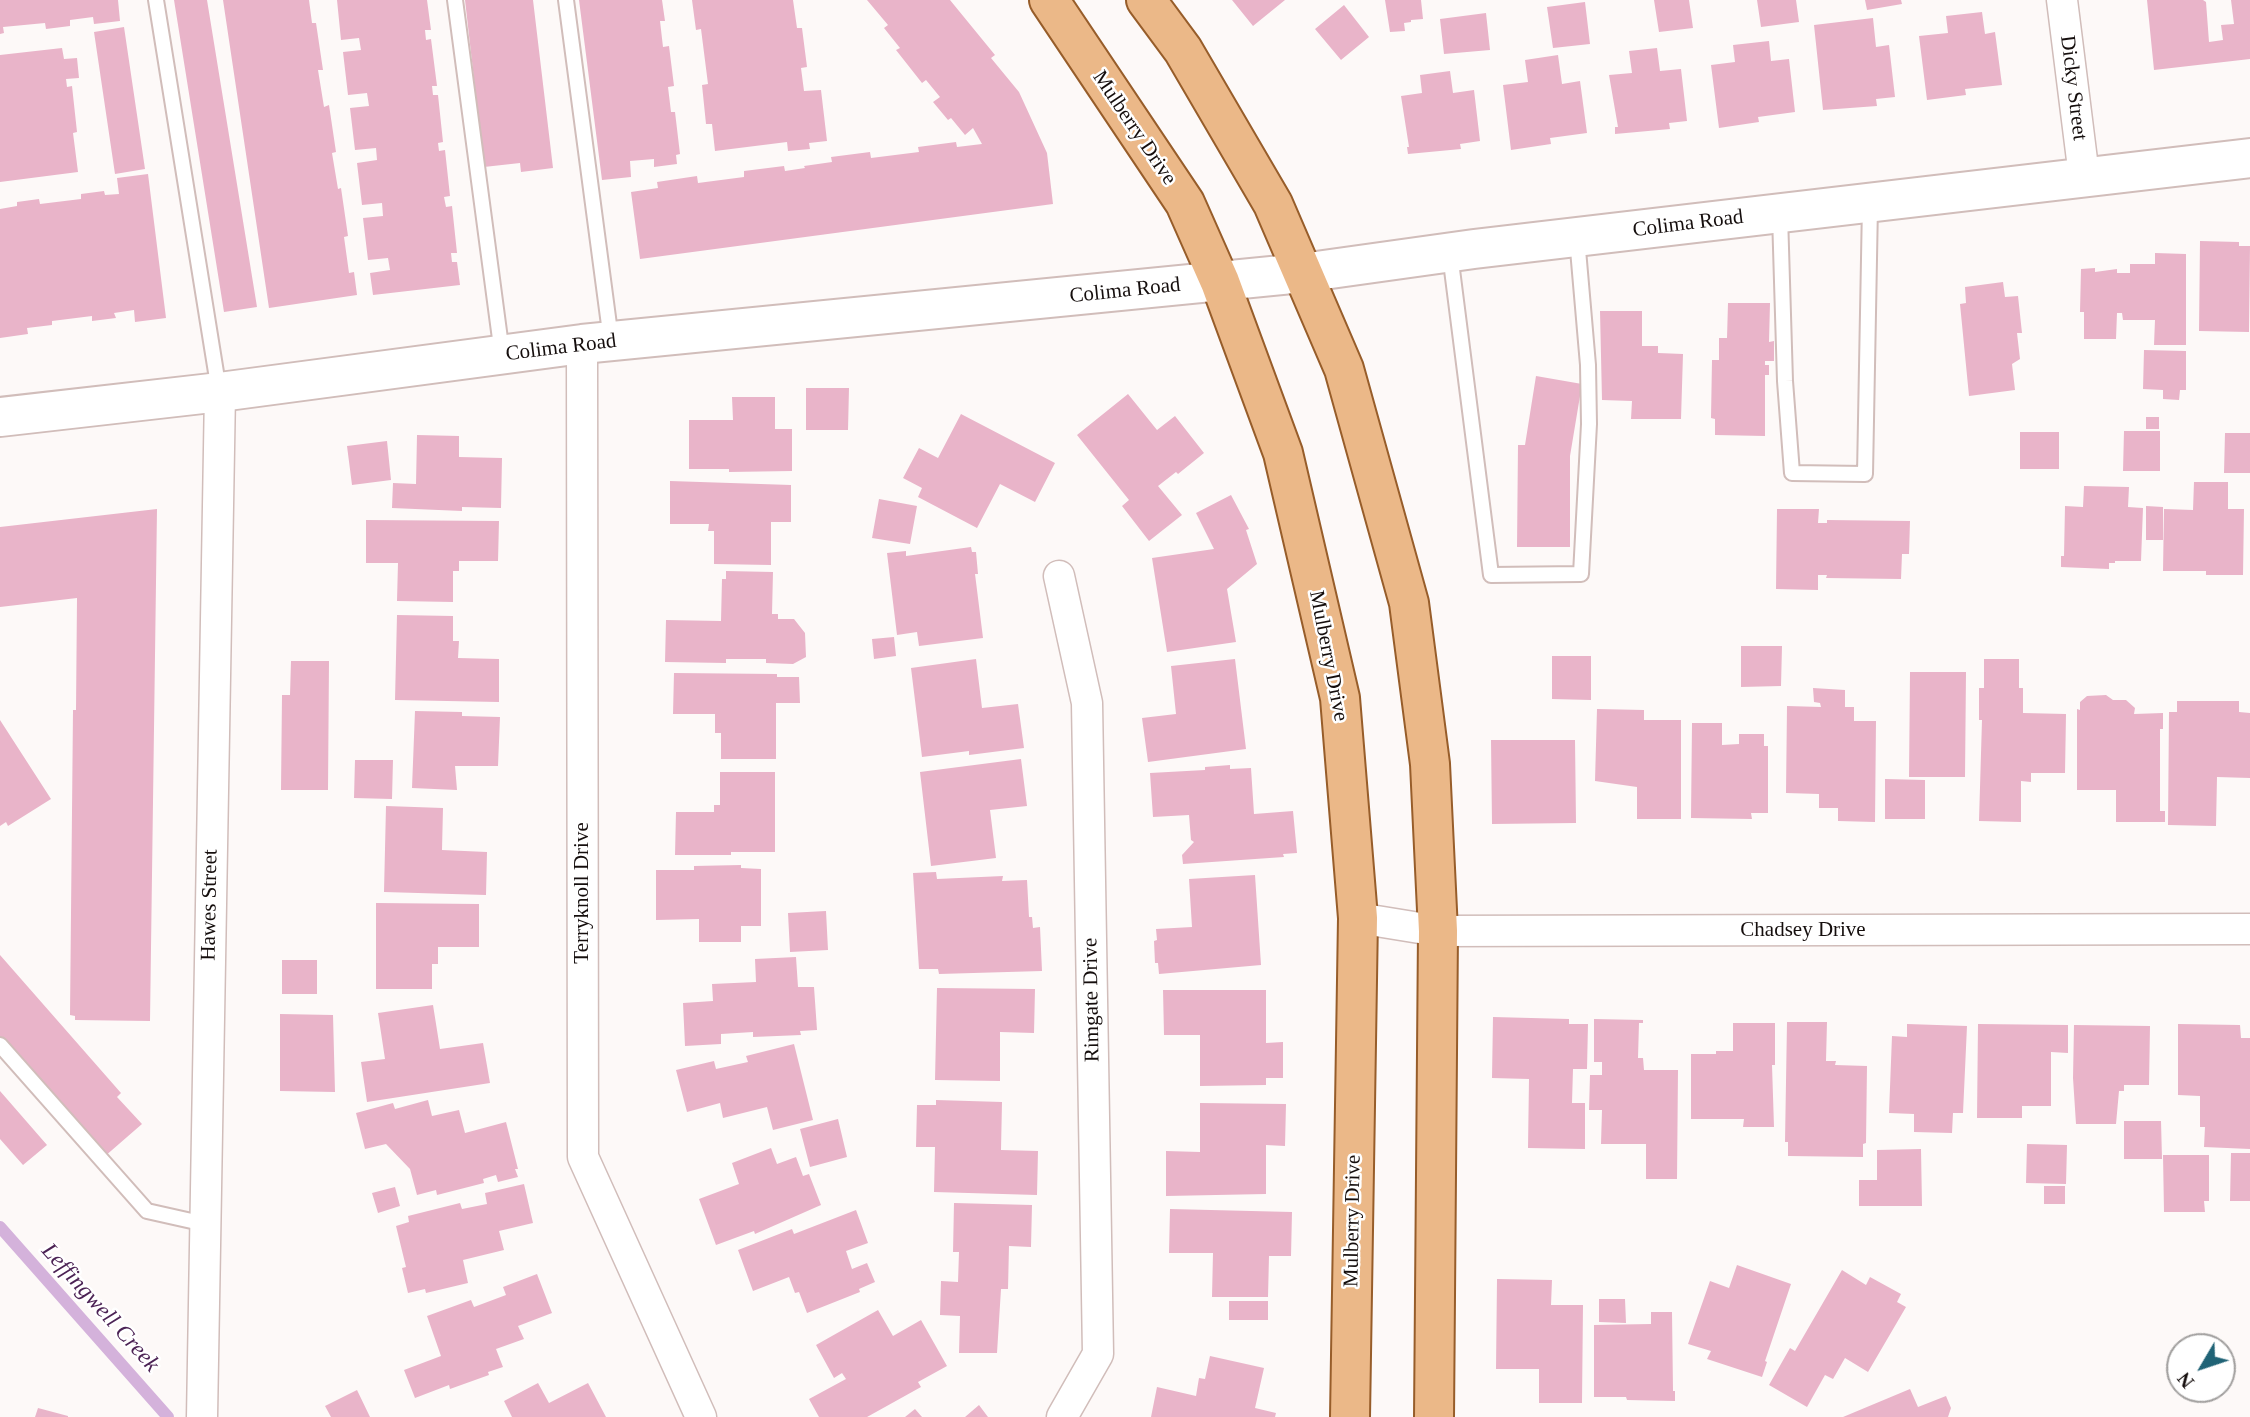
<!DOCTYPE html>
<html>
<head>
<meta charset="utf-8">
<style>
	body { margin:0 }
	#map { position:relative; width:2250px; height:1417px; overflow:hidden; background:#fdf9f8; font-family:"Times New Roman",serif }
	canvas { display:block }
	.north { position:absolute; left:2166px; top:1333px; width:70px; height:70px; box-sizing:border-box; background:#fff; border:2px solid #a19f9e; border-radius:50%; rotate:231deg; font-size:19px; font-weight:700; line-height:28px; text-align:center; color:#150e0d }
	.north::after { content:''; display:block; margin:auto; width:24px; height:32px; background:#206376; clip-path:polygon(50% 0,100% 100%,50% 72%,0 100%) }
</style>
</head>
<body>
<div id="map">
<canvas width="2250" height="1417"></canvas>
<div class="north">N</div>
</div>
<script>
const ctx = document.querySelector('canvas').getContext('2d');
ctx.lineJoin = 'round';
const shape = rows => new Path2D(rows.map(r => 'M' + r).join(''));
function trace(path, color, width, dash) { ctx.strokeStyle = color; ctx.lineWidth = width; ctx.lineCap = dash ? 'butt' : 'round'; ctx.setLineDash(dash || []); ctx.stroke(path); }
function paint(path, color) { ctx.fillStyle = color; ctx.fill(path, 'evenodd'); }
function drawText(font, color, halo, rows, align = 'center') {
  ctx.font = font + ' "Times New Roman",serif'; ctx.lineWidth = 5; ctx.setLineDash([]); ctx.textBaseline = 'middle'; ctx.strokeStyle = halo; ctx.fillStyle = color; for (const [text, x, y, turn = 0] of rows) {
    ctx.save(); ctx.translate(x, y); ctx.rotate((+turn || 0) * Math.PI / 180); ctx.textAlign = isNaN(turn) ? turn : align; if (halo) ctx.strokeText(text, 0, 0); ctx.fillText(text, 0, 0); ctx.restore();
  }
}
const stream = shape([
	[0,1227,168,1417]
]);
const building = shape([
	[0,0,118,0,120,21,94,24,93,17,70,20,70,26,46,29,45,23,3,27,4,33,0,34],
	[174,0,207,0,257,307,224,312],
	[223,0,309,0,312,23,316,23,323,70,318,70,324,107,329,105,336,152,332,153,338,189,341,188,348,236,344,237,349,273,354,272,357,295,269,308],
	[337,0,427,0,431,30,425,30,426,40,431,39,437,86,432,86,433,95,438,95,443,142,438,143,439,151,445,150,450,196,444,197,446,207,452,206,457,253,451,253,452,262,457,262,460,285,373,295,370,273,390,270,388,258,368,260,363,218,383,216,382,203,362,205,357,163,377,160,376,148,355,150,350,108,369,106,367,93,348,95,343,52,361,50,359,38,341,40],
	[465,0,533,0,553,168,521,172,520,163,484,167],
	[579,0,662,0,665,21,660,21,663,47,669,46,674,86,668,87,671,112,675,112,680,154,676,155,677,164,654,167,654,159,630,161,631,177,602,180],
	[692,0,793,0,797,28,802,28,807,67,801,68,804,91,821,90,827,141,809,143,810,149,788,151,787,142,715,151,712,124,706,124,702,85,708,84,701,29,696,30],
	[867,0,950,0,995,55,991,58,1019,92,1047,153,1053,204,640,259,631,192,658,188,657,182,697,176,698,183,744,177,744,171,784,166,785,171,805,168,804,166,832,162,831,157,870,152,871,158,919,152,918,147,956,142,957,147,982,144,973,128,965,135,951,118,948,120,933,102,940,97,926,80,922,83,896,50,900,48,884,28,888,25],
	[1232,0,1285,0,1253,26],
	[1385,0,1421,0,1423,19,1411,20,1411,22,1404,23,1405,31,1390,32],
	[1654,0,1689,0,1693,28,1659,32],
	[1757,0,1796,0,1799,22,1761,27],
	[1865,0,1901,0,1902,4,1867,10],
	[2147,0,2203,0,2206,2,2209,42,2223,40,2221,25,2234,24,2231,0,2250,0,2250,59,2154,70],
	[1585,2,1590,44,1553,48,1547,7],
	[1344,5,1369,37,1341,60,1315,29],
	[1982,12,1985,34,1995,32,2002,85,1965,89,1966,95,1927,100,1919,36,1948,33,1946,16],
	[1486,13,1490,50,1444,54,1440,19],
	[1873,18,1876,47,1889,45,1895,97,1876,99,1877,106,1823,110,1814,25],
	[124,27,145,169,115,174,94,32],
	[1769,41,1771,61,1789,59,1795,112,1758,117,1759,122,1719,128,1711,65,1735,62,1733,45],
	[62,48,64,59,77,58,79,78,66,79,67,87,72,86,77,132,73,133,78,172,0,182,0,55],
	[1657,48,1660,71,1681,69,1687,121,1669,123,1670,129,1615,134,1615,127,1618,127,1609,75,1632,73,1629,51],
	[1558,55,1562,84,1580,81,1587,133,1550,138,1551,144,1511,150,1503,85,1528,82,1525,60],
	[1450,71,1453,93,1474,90,1480,141,1460,144,1461,149,1408,154,1407,147,1409,147,1401,96,1422,93,1420,75],
	[148,174,166,318,135,322,134,310,114,313,116,318,92,321,92,316,52,321,52,325,27,328,28,334,0,338,0,209,17,206,17,202,39,199,40,204,81,199,81,194,104,191,105,195,119,194,117,178],
	[2200,241,2239,242,2239,246,2250,246,2249,332,2199,331],
	[2155,253,2186,254,2186,345,2154,345,2155,320,2123,320,2122,313,2117,313,2116,339,2084,339,2084,312,2080,312,2081,269,2095,268,2095,272,2117,269,2117,273,2130,273,2130,264,2155,264],
	[2003,282,2005,297,2018,296,2022,333,2017,333,2020,359,2012,364,2015,390,1969,396,1960,304,1966,303,1965,287],
	[1728,303,1770,303,1769,342,1774,341,1774,361,1765,361,1765,365,1769,365,1769,375,1765,375,1765,436,1715,435,1715,419,1711,418,1712,360,1719,360,1719,338,1727,338],
	[1600,311,1642,311,1642,346,1658,346,1658,353,1683,354,1681,419,1631,419,1632,401,1602,400],
	[2144,350,2186,351,2186,390,2180,390,2179,400,2163,399,2163,390,2143,389],
	[1536,376,1582,384,1570,456,1570,547,1517,547,1518,445,1525,445],
	[806,388,849,388,848,430,806,430],
	[1128,394,1157,430,1175,416,1204,453,1178,474,1176,472,1158,486,1182,515,1149,541,1122,506,1129,500,1077,435],
	[732,397,775,397,775,429,792,429,792,471,729,472,729,469,689,469,689,420,733,420],
	[961,414,1055,463,1035,502,1000,484,977,528,918,497,922,488,903,478,919,448,938,458],
	[2146,417,2159,417,2159,429,2146,429],
	[2124,431,2160,431,2160,471,2123,471],
	[2020,432,2059,432,2059,469,2020,469],
	[2225,433,2250,433,2250,473,2224,473],
	[417,435,459,436,459,457,502,458,501,508,462,507,462,511,392,508,393,483,416,484],
	[387,441,391,480,352,485,347,446],
	[670,481,791,485,791,522,771,522,771,565,714,564,714,531,708,531,709,524,670,524],
	[2194,482,2228,482,2228,509,2244,509,2243,575,2206,575,2206,571,2163,571,2164,509,2193,510],
	[2084,486,2129,487,2128,507,2143,508,2141,561,2115,561,2115,563,2109,563,2109,569,2061,567,2061,556,2064,556,2065,506,2083,507],
	[1231,495,1249,529,1246,530,1257,564,1227,589,1236,642,1167,652,1152,558,1214,549,1196,513],
	[879,499,917,506,910,544,872,538],
	[2146,506,2163,507,2163,540,2146,540],
	[157,509,150,1021,75,1020,75,1016,70,1015,73,710,76,710,77,598,0,607,0,527],
	[1777,509,1819,509,1818,523,1827,523,1827,520,1910,521,1909,554,1902,554,1901,579,1826,578,1827,575,1818,575,1818,590,1776,589],
	[366,520,499,521,498,561,459,561,459,571,453,571,453,602,397,601,398,563,366,563],
	[971,547,972,552,976,552,978,574,975,574,983,638,919,646,917,632,897,635,887,553,906,551,906,556],
	[726,571,773,572,772,614,778,614,778,619,794,619,805,633,806,657,793,664,766,663,766,659,726,659,726,663,665,662,666,620,721,621,722,579,726,579],
	[397,615,453,616,453,641,459,641,458,658,499,659,499,702,395,700],
	[894,637,896,656,874,659,872,639],
	[1741,646,1782,646,1781,686,1741,687],
	[1552,656,1591,656,1591,700,1552,699],
	[976,659,982,708,1018,704,1024,748,969,755,969,751,922,757,911,668],
	[1235,659,1246,749,1148,762,1142,718,1176,714,1171,666],
	[1984,659,2019,659,2019,688,2023,688,2023,713,2066,714,2065,773,2031,773,2031,782,2021,781,2021,822,1979,821,1982,720,1979,720,1979,688,1984,688],
	[291,661,329,661,328,790,281,790,282,695,290,695],
	[1910,672,1966,672,1965,777,1909,777],
	[674,673,777,674,777,677,799,677,800,703,776,703,776,759,721,759,721,733,715,733,715,714,673,714],
	[1813,688,1845,690,1845,707,1854,707,1854,721,1876,721,1875,822,1838,821,1838,808,1819,808,1819,794,1786,793,1787,706,1821,707,1820,703,1814,702],
	[2106,695,2113,700,2126,700,2135,708,2134,714,2163,713,2163,729,2160,729,2160,811,2165,811,2165,822,2116,822,2116,790,2077,790,2077,709,2080,710,2080,702,2087,696],
	[2177,701,2239,701,2239,712,2250,713,2250,778,2217,777,2216,826,2168,825,2169,712,2177,712],
	[1597,709,1644,710,1644,720,1681,720,1681,819,1637,819,1637,787,1595,781],
	[415,711,462,712,462,716,500,717,498,766,455,766,457,790,412,788],
	[0,720,51,799,8,826,6,822,0,826],
	[1692,723,1722,723,1722,745,1739,744,1739,734,1764,734,1764,746,1768,746,1768,813,1751,813,1752,819,1691,818],
	[1491,740,1575,740,1576,823,1492,824],
	[1021,759,1027,806,990,810,996,858,931,866,920,772],
	[355,760,393,760,392,799,354,798],
	[1230,765,1230,769,1251,768,1254,814,1293,811,1297,853,1283,854,1284,857,1183,864,1182,855,1194,842,1191,840,1189,815,1153,817,1150,773,1205,770,1205,767],
	[720,772,775,772,775,852,731,852,731,855,675,855,676,812,714,812,714,805,720,805],
	[1885,779,1925,780,1925,819,1885,819],
	[386,806,443,808,442,850,487,852,486,895,384,892],
	[741,865,741,868,761,869,761,926,741,926,741,942,699,942,699,919,656,920,656,870,694,870,694,866],
	[936,872,937,879,1003,876,1002,881,1027,880,1029,917,1032,917,1033,928,1040,927,1042,971,939,974,938,969,919,969,913,873],
	[1255,875,1261,965,1159,974,1158,963,1155,963,1154,941,1157,940,1156,929,1192,927,1189,879],
	[376,903,479,904,479,947,438,947,438,964,432,964,432,989,376,989],
	[826,911,828,950,790,952,788,913],
	[0,955,121,1093,117,1097,142,1124,104,1157,0,1039],
	[796,957,798,987,814,987,817,1030,800,1031,801,1035,753,1037,753,1032,721,1034,721,1044,685,1046,683,1003,713,1001,712,984,756,982,755,959],
	[282,960,317,960,317,994,282,994],
	[937,988,1035,989,1034,1033,1000,1032,1000,1081,935,1080],
	[1163,990,1266,990,1266,1043,1283,1042,1283,1078,1266,1078,1266,1085,1200,1086,1200,1035,1164,1035],
	[433,1005,440,1049,483,1043,490,1083,367,1102,361,1062,385,1059,378,1013],
	[280,1014,333,1015,335,1092,280,1091],
	[1493,1017,1569,1019,1569,1024,1588,1024,1587,1069,1573,1069,1572,1103,1585,1103,1585,1149,1528,1148,1529,1079,1492,1078],
	[1594,1019,1643,1020,1643,1023,1639,1023,1638,1058,1643,1058,1644,1070,1678,1070,1677,1179,1646,1179,1646,1144,1601,1144,1602,1110,1589,1110,1590,1075,1602,1075,1602,1062,1594,1062],
	[1787,1022,1827,1022,1826,1061,1836,1061,1835,1065,1867,1066,1866,1143,1863,1144,1863,1157,1788,1156,1788,1142,1785,1142],
	[1733,1023,1775,1023,1775,1065,1772,1065,1774,1127,1743,1127,1744,1119,1691,1119,1691,1054,1716,1054,1716,1051,1733,1051],
	[1907,1024,1967,1026,1963,1113,1953,1113,1952,1133,1914,1132,1914,1114,1889,1113,1892,1036,1907,1037],
	[1978,1024,2068,1025,2068,1053,2051,1052,2051,1106,2022,1106,2022,1118,1977,1118],
	[2178,1024,2240,1025,2241,1038,2250,1038,2250,1149,2204,1147,2205,1127,2200,1127,2200,1096,2178,1095],
	[2074,1025,2150,1026,2149,1085,2124,1085,2124,1091,2119,1091,2116,1124,2076,1124,2073,1078],
	[794,1044,813,1120,773,1130,767,1107,723,1118,720,1103,687,1112,676,1070,714,1061,716,1069,748,1062,746,1056],
	[0,1091,47,1145,23,1165,0,1139],
	[428,1100,432,1116,459,1110,465,1133,506,1122,518,1169,515,1169,518,1177,498,1182,496,1175,483,1179,484,1183,437,1195,436,1190,417,1195,410,1169,386,1144,365,1149,356,1113,393,1103,395,1109],
	[936,1100,1002,1102,1001,1150,1038,1151,1037,1195,934,1192,935,1147,916,1147,917,1105,936,1105],
	[1200,1103,1286,1104,1285,1146,1266,1145,1266,1194,1166,1196,1166,1151,1200,1152],
	[838,1119,847,1157,810,1167,800,1129],
	[2124,1121,2161,1121,2162,1159,2124,1159],
	[2027,1144,2067,1145,2066,1184,2026,1183],
	[771,1148,777,1164,796,1157,803,1176,809,1174,821,1205,755,1234,754,1231,716,1245,699,1199,739,1184,732,1163],
	[1921,1149,1922,1206,1859,1206,1859,1180,1877,1180,1877,1150],
	[2231,1153,2250,1153,2250,1201,2230,1201],
	[2163,1155,2209,1155,2209,1201,2204,1201,2205,1212,2164,1212],
	[524,1184,533,1223,499,1231,504,1250,463,1260,468,1283,426,1293,425,1289,408,1293,402,1268,406,1267,396,1226,409,1222,408,1216,460,1203,462,1209,487,1204,485,1193],
	[2044,1186,2065,1186,2065,1204,2044,1204],
	[395,1187,400,1206,378,1213,372,1193],
	[954,1203,1032,1205,1031,1247,1009,1246,1008,1289,1001,1289,997,1353,959,1353,960,1316,940,1315,941,1281,958,1282,959,1252,953,1252],
	[1170,1209,1292,1212,1291,1256,1269,1256,1268,1297,1212,1297,1213,1253,1169,1253],
	[856,1210,868,1243,846,1251,852,1269,867,1263,875,1282,859,1289,860,1292,807,1313,799,1292,795,1293,789,1277,753,1291,738,1250,792,1229,794,1234],
	[1737,1265,1791,1284,1765,1361,1767,1362,1762,1377,1707,1359,1711,1351,1688,1344,1710,1281,1729,1288],
	[1842,1270,1866,1285,1870,1277,1901,1294,1897,1302,1906,1307,1868,1372,1845,1358,1833,1379,1825,1375,1807,1407,1769,1385,1790,1348,1795,1351],
	[537,1274,552,1313,518,1326,524,1339,496,1349,503,1367,488,1372,489,1375,450,1389,449,1385,415,1398,404,1370,441,1356,427,1316,471,1300,474,1307,506,1295,503,1287],
	[1497,1279,1552,1280,1551,1305,1583,1305,1582,1403,1539,1403,1539,1369,1496,1369],
	[1599,1299,1625,1299,1626,1323,1599,1322],
	[1229,1301,1268,1301,1268,1320,1229,1320],
	[878,1310,893,1336,921,1320,947,1366,918,1382,921,1387,867,1417,819,1417,809,1399,846,1379,842,1373,834,1378,816,1345],
	[1651,1312,1672,1312,1673,1391,1675,1391,1675,1401,1627,1400,1626,1397,1594,1397,1594,1325,1651,1324],
	[1210,1356,1264,1368,1255,1408,1276,1413,1275,1417,1151,1417,1157,1387,1196,1396,1199,1378,1205,1379],
	[538,1383,549,1403,588,1383,606,1417,512,1417,504,1401],
	[1910,1389,1918,1407,1946,1396,1951,1408,1948,1417,1843,1417],
	[357,1390,370,1417,331,1417,325,1406],
	[979,1405,988,1417,965,1417],
	[38,1408,68,1416,68,1417,35,1417],
	[915,1409,922,1417,905,1417]
]);
const lane = shape([
	[156,0,219,391],
	[455,0,502,354],
	[566,0,611,340],
	[1780,215,1785,381,1792,473,1865,474,1870,205],
	[1450,254,1491,575,1581,574,1589,424,1588,365,1577,238],
	[0,1045,147,1211,205,1224]
]);
const street = shape([
	[2062,0,2084,176],
	[582,344,583,1157,701,1417],
	[1059,576,1087,703,1098,1354,1062,1417],
	[1358,918,1438,931,2250,929],
	[202,1417,220,392]
]);
const secondary = shape([
	[0,417,220,392,582,344,1302,273,1474,249,2250,158]
]);
const primary = shape([
	[1049,0,1185,203,1220,282,1283,453,1340,698,1358,918,1350,1417],
	[1146,0,1183,50,1273,204,1344,369,1409,603,1430,764,1438,931,1434,1417]
]);
const streetNames = [
	["Dicky Street",2073,88,83],
	["Mulberry Drive",1134,128,56],
	["Colima Road",1688,224,-7],
	["Colima Road",1125,291,-6],
	["Colima Road",561,348,-7],
	["Mulberry Drive",1328,656,79],
	["Terryknoll Drive",582,893,-90],
	["Hawes Street",210,905,-89],
	["Chadsey Drive",1803,930],
	["Rimgate Drive",1092,1000,-91],
	["Mulberry Drive",1353,1221,-89]
];
const waterNames = [
	["Leffingwell Creek",100,1308,48]
];
trace(stream, '#d4b2db', 12);
paint(building, '#e9b4c9');
trace(lane, '#d1bdba', 18);
trace(street, '#d1bdba', 33);
trace(secondary, '#d1bdba', 42);
trace(primary, '#975d2a', 42);
trace(lane, '#fff', 14);
trace(street, '#fff', 30);
trace(secondary, '#fff', 38);
trace(primary, '#ebb888', 38);
drawText('21px', '#150e0d', '#fff', streetNames);
drawText('italic 23px', '#4c2355', '#fff', waterNames);
</script>
</body>
</html>
